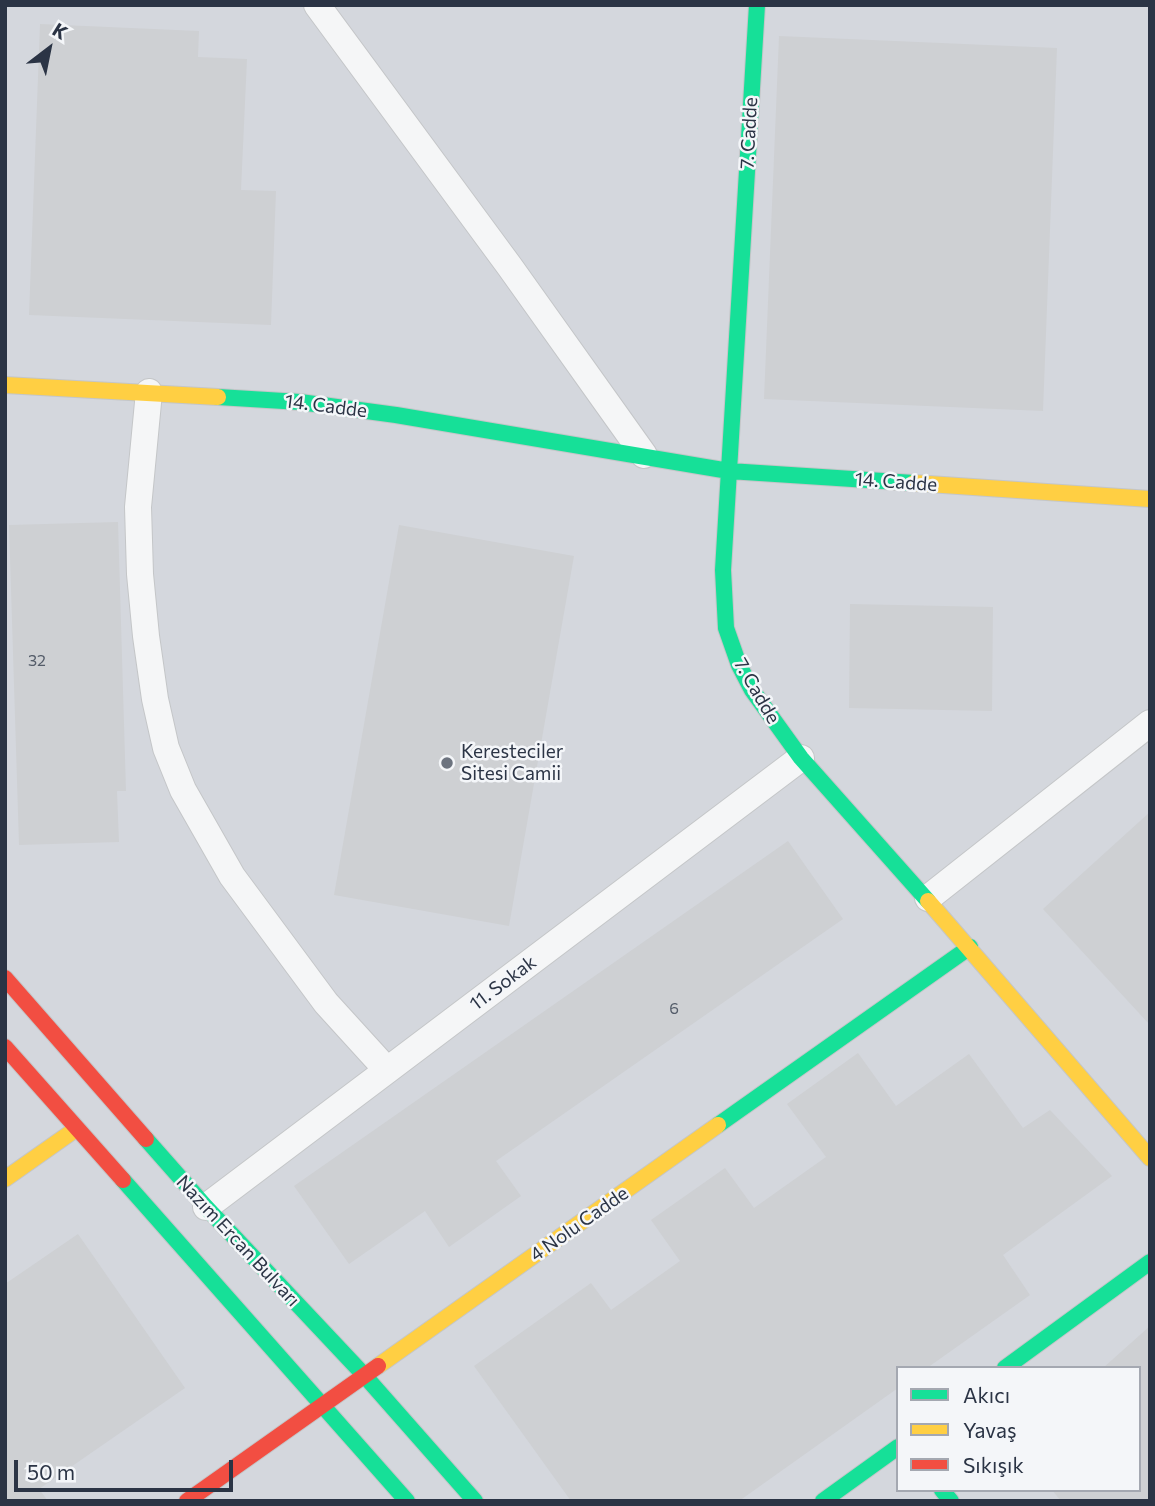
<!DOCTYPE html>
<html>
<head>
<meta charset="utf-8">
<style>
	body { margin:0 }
	#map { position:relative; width:1155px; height:1506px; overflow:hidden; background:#e6e8ea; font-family:Commissioner,sans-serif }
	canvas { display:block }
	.frame { position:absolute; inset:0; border:7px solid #2b3445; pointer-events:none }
	.legend { position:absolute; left:896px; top:1366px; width:245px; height:126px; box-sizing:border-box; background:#f4f6f9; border:2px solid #a4a8b1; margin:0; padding:9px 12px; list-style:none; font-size:21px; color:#2b3445 }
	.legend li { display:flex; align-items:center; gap:14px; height:35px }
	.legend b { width:35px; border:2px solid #a4a8b1 }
	.north { position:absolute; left:14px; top:14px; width:70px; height:70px; -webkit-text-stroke:5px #f4f6f9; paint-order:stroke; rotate:32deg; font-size:19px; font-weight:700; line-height:28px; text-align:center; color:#2b3445 }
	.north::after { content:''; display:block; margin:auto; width:24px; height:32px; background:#2b3445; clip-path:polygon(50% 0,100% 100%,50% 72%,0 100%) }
	.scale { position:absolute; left:14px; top:1460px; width:219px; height:32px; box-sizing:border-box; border:4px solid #2b3445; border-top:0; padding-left:9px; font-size:21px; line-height:24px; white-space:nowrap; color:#2b3445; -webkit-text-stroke:5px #f4f6f9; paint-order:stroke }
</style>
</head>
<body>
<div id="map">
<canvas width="1155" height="1506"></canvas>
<div class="frame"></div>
<ul class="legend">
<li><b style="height:9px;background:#16e098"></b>Akıcı</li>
<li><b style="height:9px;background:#ffcf43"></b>Yavaş</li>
<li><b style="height:9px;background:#f24e42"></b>Sıkışık</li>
</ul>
<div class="north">K</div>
<div class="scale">50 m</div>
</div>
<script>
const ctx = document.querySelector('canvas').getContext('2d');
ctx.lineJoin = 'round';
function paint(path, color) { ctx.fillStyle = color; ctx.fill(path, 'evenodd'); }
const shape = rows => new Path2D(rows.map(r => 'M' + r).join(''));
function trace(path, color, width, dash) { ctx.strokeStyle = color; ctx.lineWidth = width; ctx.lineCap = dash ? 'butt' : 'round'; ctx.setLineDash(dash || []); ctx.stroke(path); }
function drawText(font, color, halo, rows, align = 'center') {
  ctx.font = font + ' Commissioner,sans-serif'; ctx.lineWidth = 5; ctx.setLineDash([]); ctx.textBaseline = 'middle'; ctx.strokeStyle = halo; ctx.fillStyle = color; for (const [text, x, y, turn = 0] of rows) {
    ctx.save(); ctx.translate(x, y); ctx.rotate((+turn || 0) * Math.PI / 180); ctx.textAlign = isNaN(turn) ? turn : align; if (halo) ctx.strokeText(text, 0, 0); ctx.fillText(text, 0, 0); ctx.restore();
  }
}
const built = shape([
	[5,5,1150,5,1150,1501,5,1501],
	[898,1368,1139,1368,1139,1490,898,1490]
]);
const building = shape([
	[40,24,199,31,198,57,247,59,241,190,276,191,271,325,29,315],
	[779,36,1057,48,1043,411,764,399],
	[118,522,126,791,117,791,119,842,19,845,9,525],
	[399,525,574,556,509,926,334,895],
	[850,604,993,607,992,711,849,708],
	[1150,812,1150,1025,1043,909],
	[788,841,843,919,496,1161,521,1196,449,1247,425,1211,349,1264,294,1186],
	[858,1053,896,1106,969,1054,1023,1128,1050,1110,1112,1176,1003,1255,1030,1295,927,1368,898,1368,898,1388,739,1501,571,1501,474,1366,591,1283,611,1310,680,1261,651,1220,725,1168,754,1208,826,1157,787,1104],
	[78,1234,185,1388,39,1489,48,1501,5,1501,5,1284],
	[1150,1326,1150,1501,1061,1501,1052,1490,1139,1490,1139,1368,1103,1368]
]);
const street = shape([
	[317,5,510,267,644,455],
	[149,392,138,507,140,574,146,636,155,699,166,748,183,790,232,876,326,1003,387,1070],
	[928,898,1150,723],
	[206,1207,801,758]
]);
const fast = shape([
	[757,5,723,570,726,628,739,665,752,690,801,758,928,901],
	[218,397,300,402,396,415,729,471,914,483],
	[718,1125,970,947],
	[146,1139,206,1207,364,1375,475,1501],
	[123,1180,407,1501],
	[1005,1368,1150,1262],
	[942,1490,951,1501],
	[823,1501,898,1447]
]);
const slow = shape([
	[5,385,218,397],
	[914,483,1150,499],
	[928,901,1150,1158],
	[5,1179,76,1129],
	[378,1366,718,1125]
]);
const jam = shape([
	[5,978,146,1139],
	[5,1047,123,1180],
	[187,1501,378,1366]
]);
const markers = [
	[447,763,7,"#6c737f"]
];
const numberNames = [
	["32",37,661],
	["6",674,1009]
];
const streetNames = [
	["7. Cadde",749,133,-87],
	["14. Cadde",326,406,7],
	["14. Cadde",896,482,4],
	["7. Cadde",757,691,60],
	["11. Sokak",503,983,-37],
	["4 Nolu Cadde",579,1224,-35],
	["Nazım Ercan Bulvarı",238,1241,47]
];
const poiNames = [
	["Keresteciler",461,752],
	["Sitesi Camii",461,774]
];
paint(built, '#d4d7dd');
paint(building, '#ced0d3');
trace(street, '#c4c6c8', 28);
trace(fast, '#c4c6c8', 18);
trace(slow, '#c4c6c8', 18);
trace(jam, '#c4c6c8', 18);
trace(street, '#f5f6f7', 26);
trace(fast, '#16e098', 16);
trace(slow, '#ffcf43', 16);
trace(jam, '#f24e42', 16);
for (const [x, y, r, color] of markers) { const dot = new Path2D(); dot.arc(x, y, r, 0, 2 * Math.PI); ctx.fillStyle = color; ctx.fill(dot); trace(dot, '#f4f6f9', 2.5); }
drawText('16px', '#545c69', null, numberNames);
drawText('19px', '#2b3445', '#f4f6f9', streetNames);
drawText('19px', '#2b3445', '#f4f6f9', poiNames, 'left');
</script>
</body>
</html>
